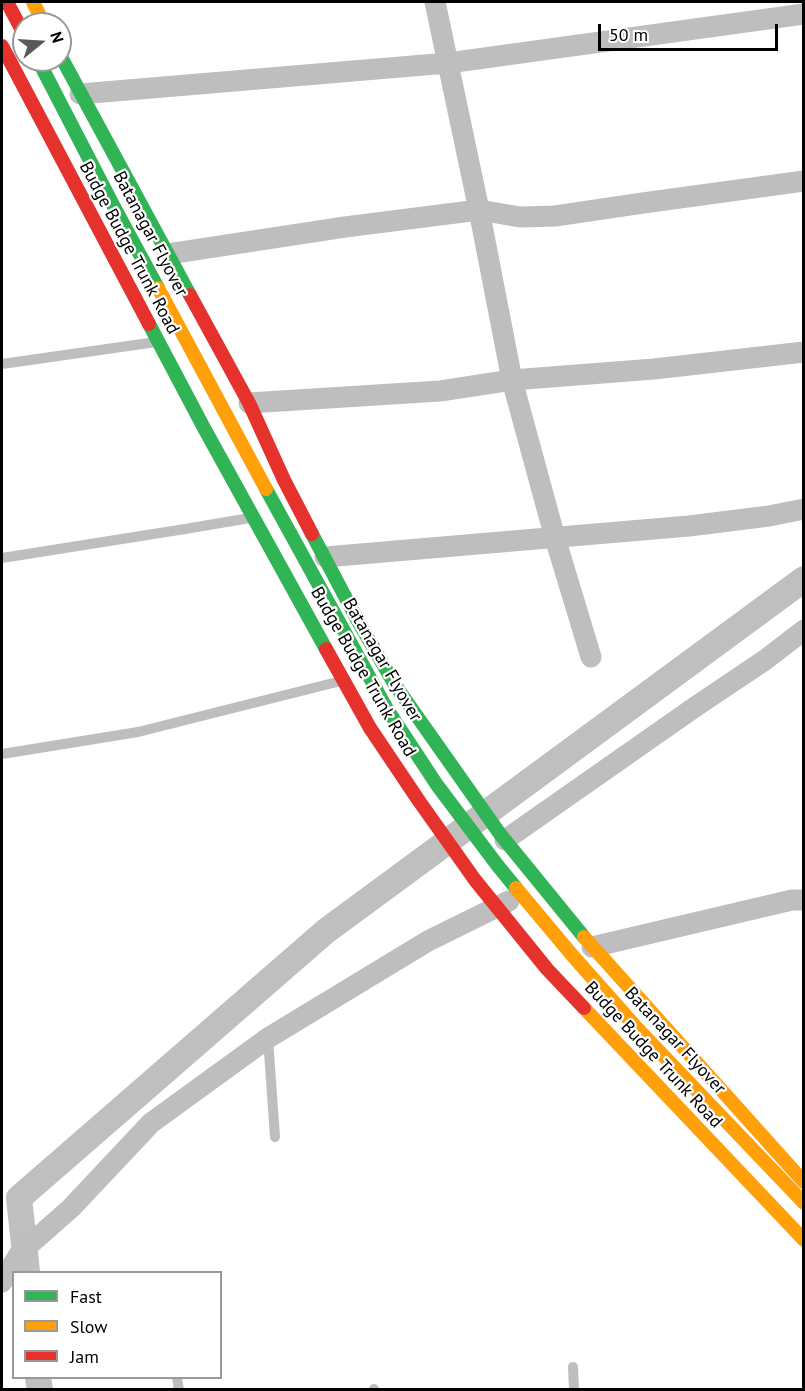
<!DOCTYPE html>
<html>
<head>
<meta charset="utf-8">
<style>
	body { margin:0 }
	#map { position:relative; width:805px; height:1391px; overflow:hidden; background:#fff; font-family:"PT Sans",sans-serif }
	canvas { display:block }
	.frame { position:absolute; inset:0; border:3px solid #000; pointer-events:none }
	.legend { position:absolute; left:12px; top:1271px; width:210px; height:108px; box-sizing:border-box; background:#fff; border:2px solid #999; margin:0; padding:8px 10px; list-style:none; font-size:18px; color:#000 }
	.legend li { display:flex; align-items:center; gap:12px; height:30px }
	.legend b { width:30px; border:2px solid #999 }
	.north { position:absolute; left:12px; top:12px; width:60px; height:60px; box-sizing:border-box; background:#fff; border:2px solid #999; border-radius:50%; rotate:72deg; font-size:16px; font-weight:700; line-height:24px; text-align:center; color:#000 }
	.north::after { content:''; display:block; margin:auto; width:21px; height:27px; background:#595959; clip-path:polygon(50% 0,100% 100%,50% 72%,0 100%) }
	.scale { position:absolute; left:598px; top:24px; width:180px; height:27px; box-sizing:border-box; border:3px solid #000; border-top:0; padding-left:8px; font-size:18px; line-height:21px; white-space:nowrap; color:#000; -webkit-text-stroke:4px #fff; paint-order:stroke }
</style>
</head>
<body>
<div id="map">
<canvas width="805" height="1391"></canvas>
<div class="frame"></div>
<ul class="legend">
<li><b style="height:8px;background:#30b455"></b>Fast</li>
<li><b style="height:8px;background:#ff9f0a"></b>Slow</li>
<li><b style="height:8px;background:#e5322d"></b>Jam</li>
</ul>
<div class="north">N</div>
<div class="scale">50 m</div>
</div>
<script>
const ctx = document.querySelector('canvas').getContext('2d');
ctx.lineJoin = 'round';
const shape = rows => new Path2D(rows.map(r => 'M' + r).join(''));
function trace(path, color, width, dash) { ctx.strokeStyle = color; ctx.lineWidth = width; ctx.lineCap = dash ? 'butt' : 'round'; ctx.setLineDash(dash || []); ctx.stroke(path); }
function drawText(font, color, halo, rows, align = 'center') {
  ctx.font = font + ' "PT Sans",sans-serif'; ctx.lineWidth = 4.5; ctx.setLineDash([]); ctx.textBaseline = 'middle'; ctx.strokeStyle = halo; ctx.fillStyle = color; for (const [text, x, y, turn = 0] of rows) {
    ctx.save(); ctx.translate(x, y); ctx.rotate((+turn || 0) * Math.PI / 180); ctx.textAlign = isNaN(turn) ? turn : align; if (halo) ctx.strokeText(text, 0, 0); ctx.fillText(text, 0, 0); ctx.restore();
  }
}
const canal = shape([
	[27,1272,19,1198,326,931,804,579],
	[38,1378,40,1390]
]);
const lane = shape([
	[2,364,156,342],
	[2,558,185,529,250,518],
	[2,754,138,732,341,681],
	[268,1038,275,1137],
	[573,1367,574,1390],
	[177,1378,179,1390],
	[374,1389,374,1390]
]);
const street = shape([
	[435,2,479,210,512,380,555,538,591,657],
	[80,94,448,63,804,14],
	[168,254,345,227,479,210,520,217,555,216,643,203,804,181],
	[249,403,440,391,512,380,654,369,804,352],
	[325,557,689,526,769,516,804,509],
	[505,840,695,707,765,660,804,630],
	[592,947,792,900,804,900],
	[2,1282,20,1253,71,1208,151,1123,268,1038,428,941,509,901]
]);
const fast = shape([
	[60,55,190,295],
	[149,324,204,428,326,649],
	[312,534,358,621,395,685,500,834,584,937]
]);
const slow = shape([
	[33,2,44,24],
	[584,937,804,1182],
	[584,1008,804,1240]
]);
const jam = shape([
	[7,2,24,34],
	[2,46,149,324],
	[190,295,249,403,284,480,312,534],
	[326,649,370,728,419,801,475,880,547,969,584,1008]
]);
const fastBridge = shape([
	[38,60,113,205,158,288],
	[266,489,387,709,437,785,498,866,516,888]
]);
const slowBridge = shape([
	[158,288,266,489],
	[516,888,572,955,635,1026,804,1203]
]);
const streetNames = [
	["Batanagar Flyover",150,234,62],
	["Budge Budge Trunk Road",129,248,62],
	["Batanagar Flyover",382,660,60],
	["Budge Budge Trunk Road",363,672,60],
	["Batanagar Flyover",675,1041,47],
	["Budge Budge Trunk Road",653,1055,47]
];
trace(canal, '#bfbfbf', 26);
trace(lane, '#bebebe', 10);
trace(street, '#bebebe', 21);
trace(fast, '#30b455', 14);
trace(slow, '#ff9f0a', 14);
trace(jam, '#e5322d', 14);
trace(fastBridge, '#30b455', 14);
trace(slowBridge, '#ff9f0a', 14);
drawText('18px', '#000', '#fff', streetNames);
</script>
</body>
</html>
